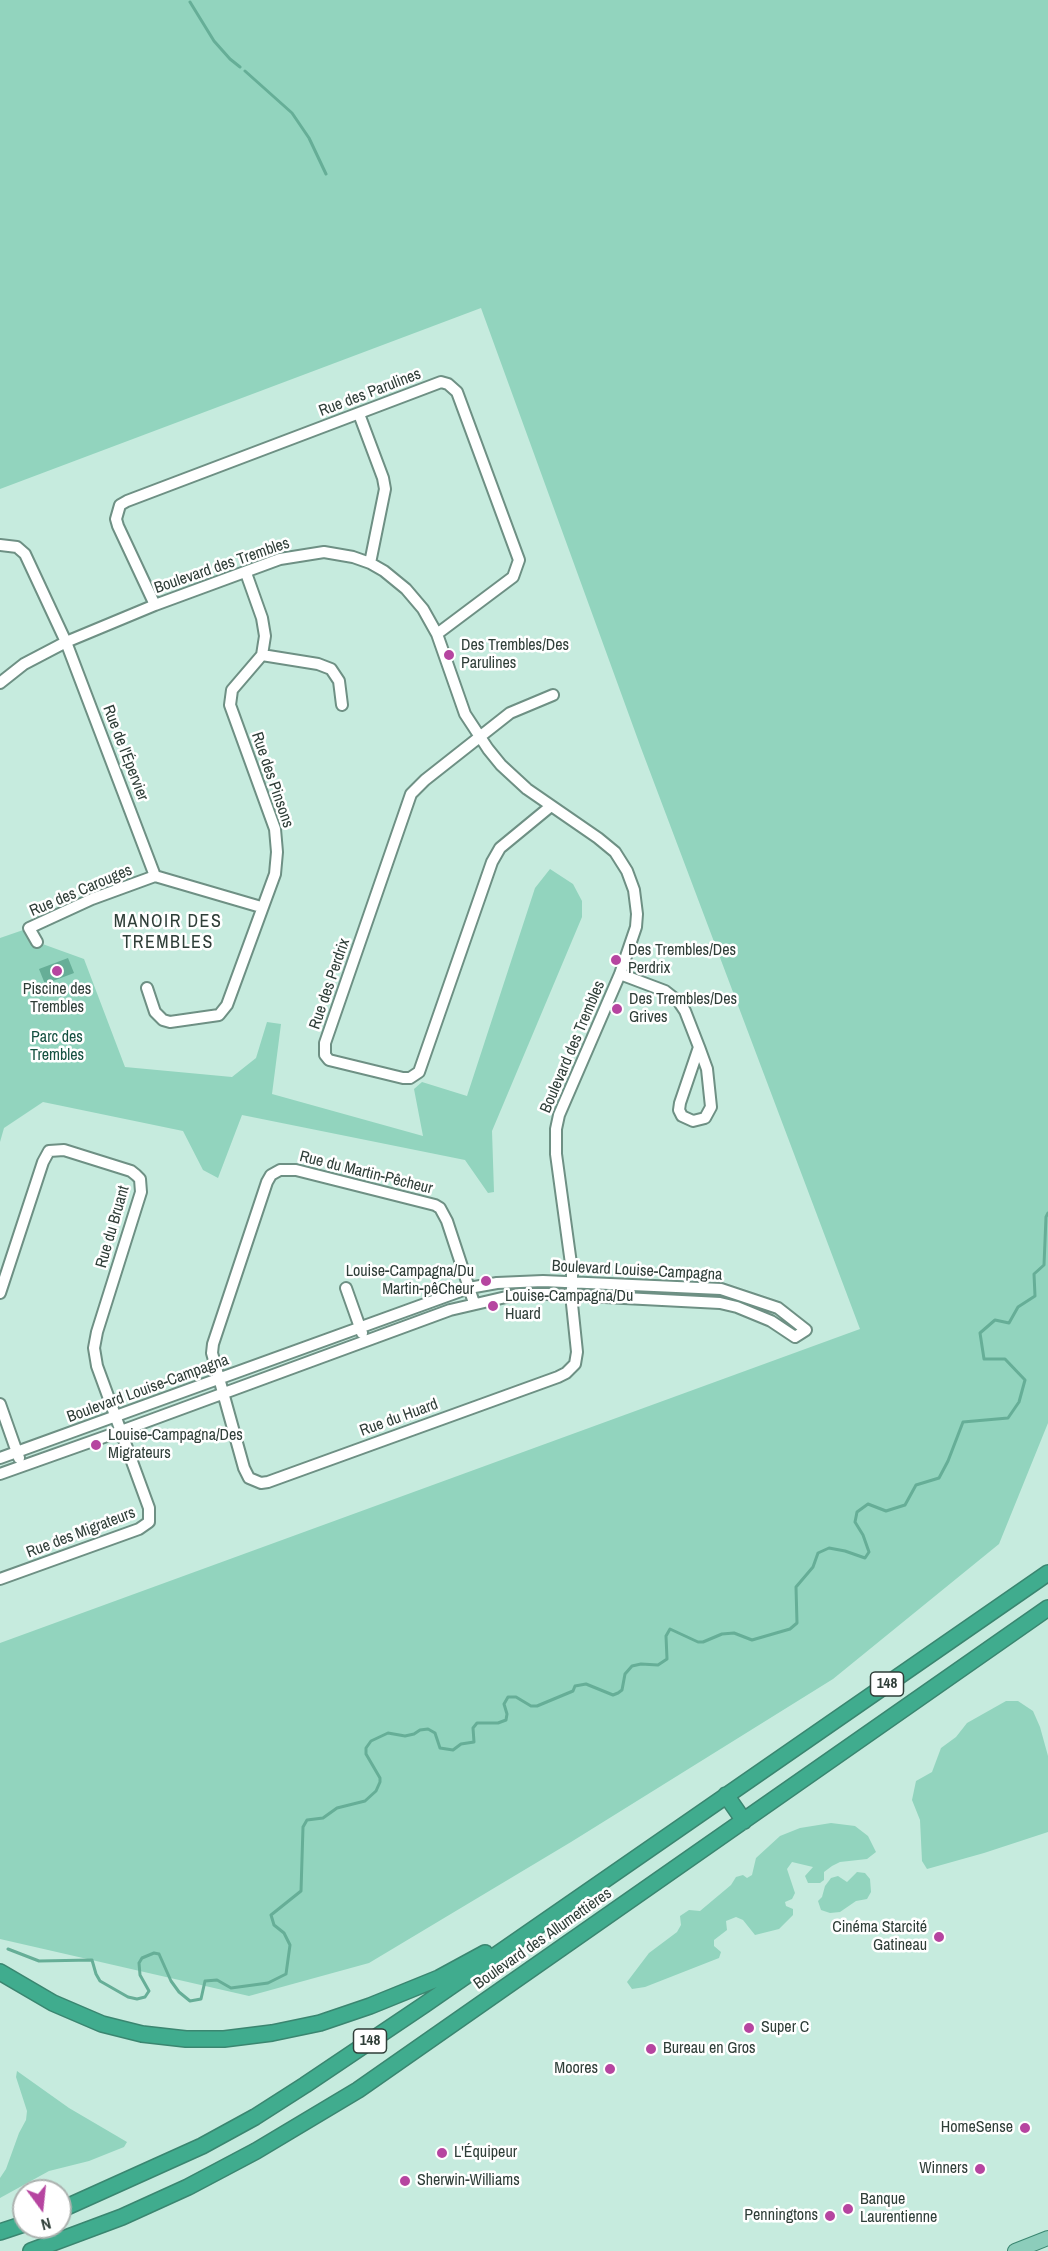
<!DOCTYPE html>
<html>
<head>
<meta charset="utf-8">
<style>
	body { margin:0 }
	#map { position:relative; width:1048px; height:2251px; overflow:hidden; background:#c6ebde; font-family:"Archivo Narrow",sans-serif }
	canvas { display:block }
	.north { position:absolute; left:12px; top:2179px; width:60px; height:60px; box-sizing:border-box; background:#fff; border:2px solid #acb2af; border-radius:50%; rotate:165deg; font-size:16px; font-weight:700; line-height:24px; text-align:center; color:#2f3e38 }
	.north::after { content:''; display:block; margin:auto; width:21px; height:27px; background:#b645a0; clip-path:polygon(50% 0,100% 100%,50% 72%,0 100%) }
</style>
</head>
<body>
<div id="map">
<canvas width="1048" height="2251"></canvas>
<div class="north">N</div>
</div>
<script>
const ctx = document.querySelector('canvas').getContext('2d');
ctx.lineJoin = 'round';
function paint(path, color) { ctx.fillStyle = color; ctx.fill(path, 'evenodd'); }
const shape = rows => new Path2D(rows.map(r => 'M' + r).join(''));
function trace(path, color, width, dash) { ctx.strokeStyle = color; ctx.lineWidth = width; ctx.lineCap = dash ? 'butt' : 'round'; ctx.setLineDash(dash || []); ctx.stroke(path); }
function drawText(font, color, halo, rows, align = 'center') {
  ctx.font = font + ' "Archivo Narrow",sans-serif'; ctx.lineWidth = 5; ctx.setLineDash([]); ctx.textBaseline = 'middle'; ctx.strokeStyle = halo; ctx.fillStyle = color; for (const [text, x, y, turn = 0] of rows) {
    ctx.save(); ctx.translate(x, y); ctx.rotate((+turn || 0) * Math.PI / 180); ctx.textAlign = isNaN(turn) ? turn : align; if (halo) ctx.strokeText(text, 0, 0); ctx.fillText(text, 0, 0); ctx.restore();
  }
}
const green = shape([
	[0,0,1048,0,1048,1423,999,1544,833,1679,571,1842,369,1963,249,1996,0,1939,0,1643,860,1329,641,748,481,308,0,489],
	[550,869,573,884,582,901,582,917,492,1131,494,1192,488,1193,465,1160,242,1115,218,1178,203,1170,183,1131,43,1102,4,1128,0,1142,0,938,29,928,37,942,84,959,125,1067,232,1077,256,1058,267,1022,281,1024,272,1094,423,1136,414,1089,422,1082,467,1096,535,888],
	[1006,1701,1018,1701,1033,1711,1040,1727,1048,1756,1048,1832,984,1853,927,1869,922,1861,920,1820,912,1800,916,1781,932,1772,941,1748,956,1737,967,1723],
	[831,1823,855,1826,868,1836,876,1852,867,1859,840,1862,832,1866,824,1872,824,1880,820,1883,808,1883,805,1876,813,1867,792,1862,787,1869,795,1893,792,1899,785,1902,786,1906,793,1909,793,1915,779,1929,755,1935,743,1920,736,1917,726,1921,727,1930,714,1940,714,1946,721,1952,719,1958,645,1987,632,1989,627,1982,649,1953,677,1932,681,1925,680,1916,689,1910,700,1911,731,1885,736,1877,743,1875,747,1878,752,1875,756,1858,780,1836,800,1828],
	[857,1872,865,1873,870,1879,871,1892,867,1899,856,1901,840,1912,830,1913,821,1910,818,1901,822,1897,825,1886,831,1878,838,1876,847,1882],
	[17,2071,69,2108,127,2142,124,2147,89,2161,49,2171,0,2198,0,2178,6,2169,19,2133,26,2120,27,2111,16,2077]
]);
const water = shape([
	[68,958,74,973,45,984,39,969]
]);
const stream = shape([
	[190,2,214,41,230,59,240,67],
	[245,71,292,113,309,138,326,174],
	[8,1949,39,1961,92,1960,96,1974,100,1981,128,1997,137,1999,145,1997,149,1991,140,1975,139,1963,142,1958,154,1953,159,1954,171,1981,179,1992,190,2001,201,1999,205,1981,217,1980,231,1988,268,1983,286,1974,290,1945,284,1933,274,1925,271,1915,301,1891,303,1827,307,1820,323,1818,337,1808,365,1801,376,1791,380,1782,380,1778,366,1754,366,1748,371,1741,388,1733,405,1736,414,1734,420,1730,428,1729,435,1733,440,1748,453,1750,461,1744,474,1742,473,1728,477,1723,498,1723,506,1720,507,1714,504,1704,508,1697,516,1697,531,1706,537,1706,573,1691,575,1686,586,1684,613,1695,618,1693,622,1690,625,1674,632,1666,641,1664,658,1665,667,1659,666,1636,670,1629,698,1642,703,1642,722,1634,734,1633,752,1640,790,1629,797,1623,796,1587,813,1567,818,1553,829,1548,845,1551,865,1558,869,1552,863,1535,855,1522,857,1512,868,1504,886,1511,905,1505,916,1485,939,1478,948,1461,963,1422,1008,1418,1019,1402,1025,1380,1005,1359,984,1359,980,1333,995,1320,1009,1323,1018,1307,1035,1296,1034,1274,1044,1265,1046,1217,1048,1213]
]);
const minor = shape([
	[359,414,383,478,385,489,370,563],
	[0,545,17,547,25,554,66,642,155,876],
	[155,605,118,526,116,519,120,505,127,501,441,382,448,384,457,392,519,560,513,577,437,634],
	[262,655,318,664,331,669,339,681,342,705],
	[0,683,24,664,66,642,155,605,280,559,324,552,353,557,370,563,384,571,406,589,423,609,437,634,465,714,488,749,501,765,527,789,598,838,615,852,627,871,634,890,637,914,636,927,620,974,559,1115,556,1129,556,1154,572,1271,572,1304,577,1352,575,1364,566,1373,558,1377,268,1482,261,1483,249,1478,244,1468,212,1353,213,1344,267,1182,271,1175,280,1170,296,1170,435,1205,440,1208,447,1221,474,1303],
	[551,806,500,848,492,862,419,1072,410,1078,403,1078,329,1060,325,1055,325,1043,411,794,425,780,510,713,553,695],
	[37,942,29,928,92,899,155,876,261,907],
	[620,974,665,991,679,1002,685,1011,699,1047,680,1103,679,1110,682,1116,693,1121,705,1118,711,1107,707,1069,699,1047],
	[147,988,155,1012,163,1020,170,1022,219,1015,227,1005,275,874,277,852,275,829,230,705,232,690,262,655,265,636,262,618,246,573],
	[346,1288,362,1333],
	[0,1293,43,1162,49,1151,64,1150,131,1171,136,1175,140,1179,141,1192,97,1332,94,1348,97,1366,149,1508,149,1522,139,1529,0,1579],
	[0,1404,19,1458],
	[0,1458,469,1288,497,1283,543,1281,721,1289,778,1308,806,1330,795,1337,771,1321,737,1307,720,1303,547,1294,519,1294,450,1310,121,1431,0,1474]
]);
const major = shape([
	[1015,2251,1048,2238]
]);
const highway = shape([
	[726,1795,744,1821],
	[0,1972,53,2003,102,2024,142,2034,186,2039,224,2039,272,2033,320,2023,370,2006,439,1978,485,1953],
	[60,2210,202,2146,255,2117,305,2085,424,2005,1048,1573],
	[0,2232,24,2224],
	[31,2251,122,2217,188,2187,256,2151,358,2090,1048,1608]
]);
const markers = [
	[449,655,6,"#b645a0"],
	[616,960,6,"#b645a0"],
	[57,971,6,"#b645a0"],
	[617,1009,6,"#b645a0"],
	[486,1281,6,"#b645a0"],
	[493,1306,6,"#b645a0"],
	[96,1445,6,"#b645a0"],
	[939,1937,6,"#b645a0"],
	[749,2028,6,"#b645a0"],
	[651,2049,6,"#b645a0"],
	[610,2069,6,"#b645a0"],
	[1025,2128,6,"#b645a0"],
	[442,2153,6,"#b645a0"],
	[980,2169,6,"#b645a0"],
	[405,2181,6,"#b645a0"],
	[848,2209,6,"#b645a0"],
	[830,2216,6,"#b645a0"]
];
const shields = [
	[887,1684,33],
	[370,2041,33]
];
const shieldNames = [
	["148",887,1684],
	["148",370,2041]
];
const streetNames = [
	["Rue des Parulines",370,393,-21],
	["Boulevard des Trembles",222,566,-19],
	["Rue de l'Épervier",125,753,69],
	["Rue des Pinsons",272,780,71],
	["Rue des Carouges",81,891,-23],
	["Rue des Perdrix",330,984,-71],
	["Boulevard des Trembles",573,1047,-67],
	["Rue du Martin-Pêcheur",366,1173,14],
	["Rue du Bruant",113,1227,-74],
	["Boulevard Louise-Campagna",637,1271,3],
	["Boulevard Louise-Campagna",148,1389,-20],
	["Rue du Huard",399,1418,-20],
	["Rue des Migrateurs",81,1533,-21],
	["Boulevard des Allumettières",543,1939,-35]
];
const poiNames = [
	["Des Trembles/Des",461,646],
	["Parulines",461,664],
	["Des Trembles/Des",628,951],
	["Perdrix",628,969],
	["Piscine des",57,990,"center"],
	["Trembles",57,1008,"center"],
	["Des Trembles/Des",629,1000],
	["Grives",629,1018],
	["Louise-Campagna/Du",474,1272,"right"],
	["Martin-pêCheur",474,1290,"right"],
	["Louise-Campagna/Du",505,1297],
	["Huard",505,1315],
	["Louise-Campagna/Des",108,1436],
	["Migrateurs",108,1454],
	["Cinéma Starcité",927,1928,"right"],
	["Gatineau",927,1946,"right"],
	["Super C",761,2028],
	["Bureau en Gros",663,2049],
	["Moores",598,2069,"right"],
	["HomeSense",1013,2128,"right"],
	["L'Équipeur",454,2153],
	["Winners",968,2169,"right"],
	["Sherwin-Williams",417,2181],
	["Banque",860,2200],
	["Laurentienne",860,2218],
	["Penningtons",818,2216,"right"]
];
const parkNames = [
	["Parc des",57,1038],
	["Trembles",57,1056]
];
const neighbourhoodNames = [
	["MANOIR DES",168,922],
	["TREMBLES",168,943]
];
paint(green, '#92d4be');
paint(water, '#66ae97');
trace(stream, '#66ae97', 3);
trace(minor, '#6e9084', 14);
trace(major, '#3a8670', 16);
trace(highway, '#3a8670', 18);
trace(minor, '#fff', 10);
trace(major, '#8ccdbb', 14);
trace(highway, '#40ac8e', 15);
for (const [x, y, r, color] of markers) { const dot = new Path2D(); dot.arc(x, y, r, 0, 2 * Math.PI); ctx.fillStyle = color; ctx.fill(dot); trace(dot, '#fff', 2); }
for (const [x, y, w] of shields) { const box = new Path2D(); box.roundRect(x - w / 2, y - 12, w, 24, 4.5); ctx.fillStyle = '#fff'; ctx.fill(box); trace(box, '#2f3e38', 1.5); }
drawText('bold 15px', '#2f3e38', null, shieldNames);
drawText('16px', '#2f3e38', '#fff', streetNames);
drawText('16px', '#2f3e38', '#fff', poiNames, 'left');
drawText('16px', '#155141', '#fff', parkNames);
ctx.letterSpacing = '1.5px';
drawText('18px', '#2f3e38', '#fff', neighbourhoodNames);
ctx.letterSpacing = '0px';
</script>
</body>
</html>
